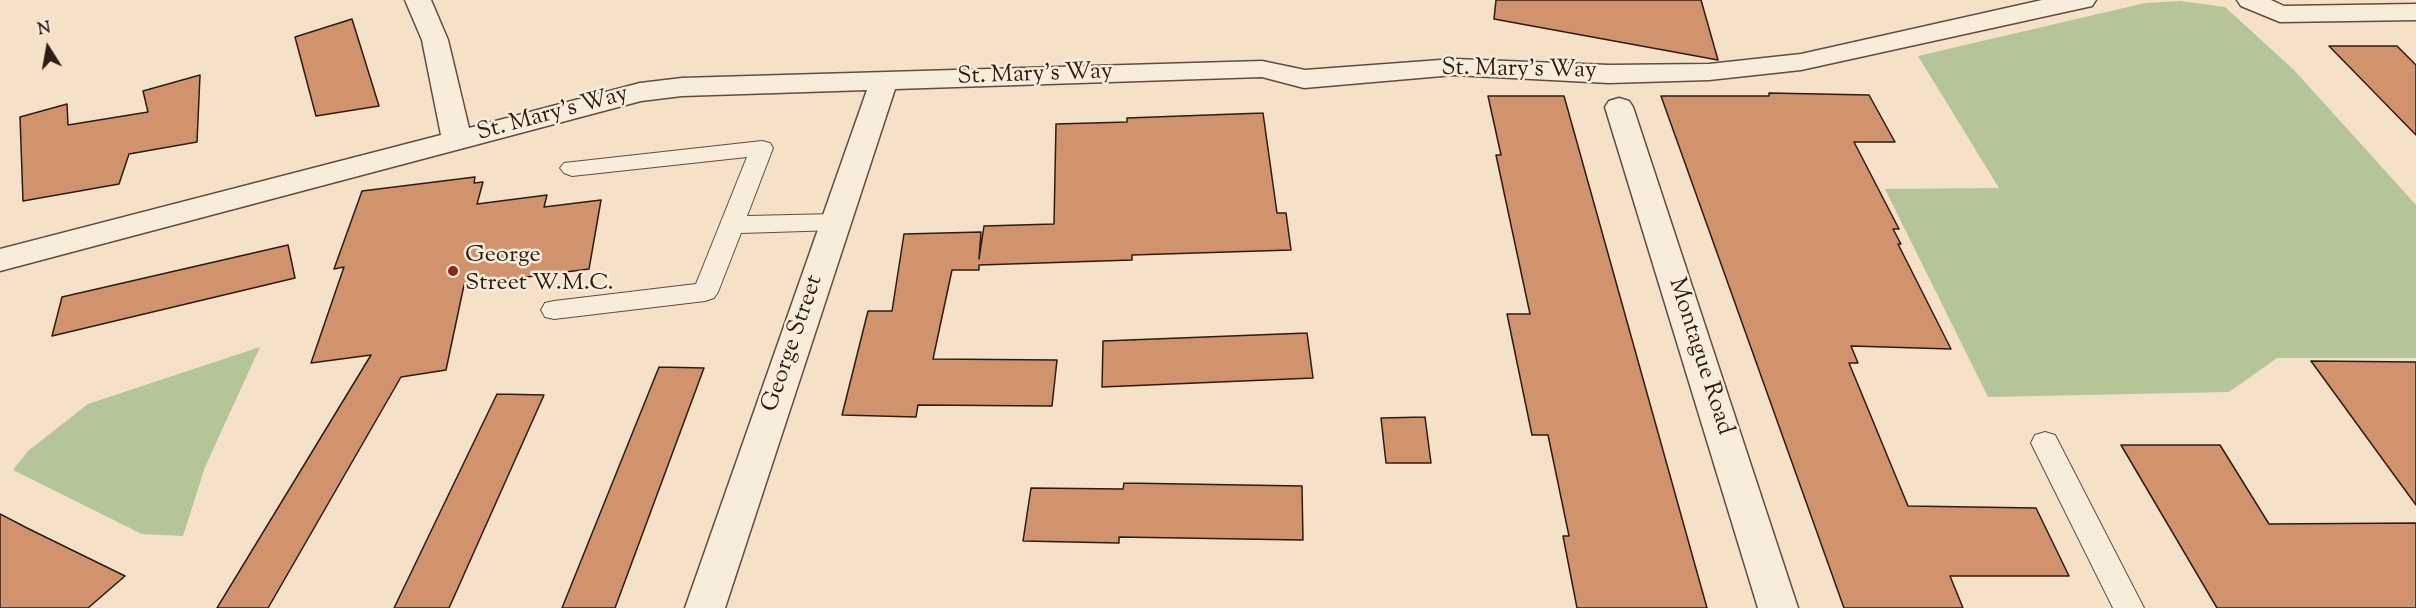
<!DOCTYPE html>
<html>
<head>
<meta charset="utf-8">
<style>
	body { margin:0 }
	#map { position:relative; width:2416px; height:608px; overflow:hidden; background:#f4e1c7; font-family:"Sorts Mill Goudy",serif }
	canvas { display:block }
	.north { position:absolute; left:18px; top:18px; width:60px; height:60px; -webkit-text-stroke:4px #f8ecdb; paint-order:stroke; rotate:349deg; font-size:16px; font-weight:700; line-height:24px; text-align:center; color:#2e1c14 }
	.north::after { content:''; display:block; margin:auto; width:21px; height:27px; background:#2e1c14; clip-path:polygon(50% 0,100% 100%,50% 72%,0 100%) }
</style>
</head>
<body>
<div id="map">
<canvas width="2416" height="608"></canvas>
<div class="north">N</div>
</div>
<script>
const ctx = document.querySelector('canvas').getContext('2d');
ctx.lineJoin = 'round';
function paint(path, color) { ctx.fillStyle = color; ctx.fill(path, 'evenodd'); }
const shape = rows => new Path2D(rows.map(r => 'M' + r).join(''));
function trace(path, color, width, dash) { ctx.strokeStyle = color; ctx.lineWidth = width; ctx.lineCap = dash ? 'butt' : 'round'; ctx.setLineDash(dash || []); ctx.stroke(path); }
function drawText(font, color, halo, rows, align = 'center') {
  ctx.font = font + ' "Sorts Mill Goudy",serif'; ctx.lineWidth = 5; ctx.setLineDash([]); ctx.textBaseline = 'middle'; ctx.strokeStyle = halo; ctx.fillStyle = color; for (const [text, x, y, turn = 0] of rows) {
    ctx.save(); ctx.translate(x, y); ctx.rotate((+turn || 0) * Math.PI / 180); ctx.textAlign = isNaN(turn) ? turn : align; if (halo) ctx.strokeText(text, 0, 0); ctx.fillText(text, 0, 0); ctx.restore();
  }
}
const green = shape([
	[2180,1,2225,7,2294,70,2416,205,2416,358,2277,358,2229,392,1988,397,1885,189,1999,188,1918,56,2145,3],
	[260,347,205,467,183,536,142,534,13,470,28,451,88,404]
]);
const building = shape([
	[1496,0,1701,0,1718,60,1494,19,1496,0],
	[352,19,379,106,316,116,295,37,352,19],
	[2329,46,2397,46,2416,65,2416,135,2329,46],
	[200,75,197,142,129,154,119,184,23,201,20,117,67,104,68,125,148,112,143,91,200,75],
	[1769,93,1869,95,1895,142,1854,142,1899,229,1893,229,1901,244,1898,244,1951,349,1851,346,1858,363,1849,363,1908,506,2036,508,2069,576,1950,576,1963,608,1844,608,1661,96,1769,96,1769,93],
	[1488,96,1564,96,1707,608,1577,608,1563,536,1569,536,1548,435,1532,435,1507,314,1530,314,1496,155,1501,155,1488,96],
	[1263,113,1277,213,1286,213,1291,250,1132,255,1132,260,979,265,979,270,952,270,933,359,1057,360,1052,406,918,405,916,417,842,415,868,311,892,311,904,234,981,232,979,259,984,226,1054,224,1056,124,1127,122,1127,118,1263,113],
	[475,177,474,183,483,182,477,204,547,195,544,207,601,200,589,269,464,285,446,370,401,377,268,608,217,608,371,355,311,363,344,267,334,269,362,191,475,177],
	[288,245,295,278,52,336,62,297,288,245],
	[1307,333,1313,378,1102,387,1103,341,1307,333],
	[2311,361,2416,362,2416,505,2330,387,2311,361],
	[659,367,704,368,615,608,562,608,659,367],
	[497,394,544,395,449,608,394,608,497,394],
	[1425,417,1431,463,1386,463,1381,418,1425,417],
	[2121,445,2220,445,2269,524,2416,523,2416,608,2217,608,2121,445],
	[1124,483,1302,486,1303,540,1119,537,1119,543,1023,541,1031,488,1123,489,1124,483],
	[0,514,29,529,125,576,88,608,0,608,0,514]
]);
const service = shape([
	[762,141,770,143,773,148,747,216,836,214,845,216,848,222,845,228,836,230,741,233,718,292,714,298,705,301,554,319,545,317,541,310,545,303,554,301,696,284,747,157,572,176,564,173,560,168,564,163,762,141],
	[2045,432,2055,435,2144,608,2113,608,2031,443,2035,435,2045,432]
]);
const minor = shape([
	[405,0,431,0,448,40,469,128,640,83,682,78,1262,61,1305,70,1454,59,1609,65,1709,64,1801,54,2042,0,2096,0,2092,6,2083,8,1801,70,1709,80,1609,83,1454,75,1304,88,1262,77,895,89,725,608,685,608,867,90,682,96,641,101,0,271,0,249,441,135,422,40,405,0],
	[2237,0,2271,0,2284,6,2416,4,2416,20,2280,22,2241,6,2237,0],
	[1619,98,1629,101,1633,107,1798,608,1758,608,1605,107,1609,101,1619,98]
]);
const markers = [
	[453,271,6,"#8f2418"]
];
const streetNames = [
	["St. Mary's Way",1519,71,1],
	["St. Mary's Way",1035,76,-2],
	["St. Mary's Way",553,115,-15],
	["George Street",794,344,-71],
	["Montague Road",1699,357,72]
];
const poiNames = [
	["George",465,257],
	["Street W.M.C.",465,285]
];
paint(green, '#b6c49a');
paint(building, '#d1926e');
trace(building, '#2e1c14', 1.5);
trace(service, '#604d41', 2);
trace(minor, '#604d41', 3);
paint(service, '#f8ecdb');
paint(minor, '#f8ecdb');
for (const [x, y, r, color] of markers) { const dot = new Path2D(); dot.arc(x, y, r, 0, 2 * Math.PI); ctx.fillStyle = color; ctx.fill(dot); trace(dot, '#f8ecdb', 2); }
drawText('24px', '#2e1c14', '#f8ecdb', streetNames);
drawText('24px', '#2e1c14', '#f8ecdb', poiNames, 'left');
</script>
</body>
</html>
